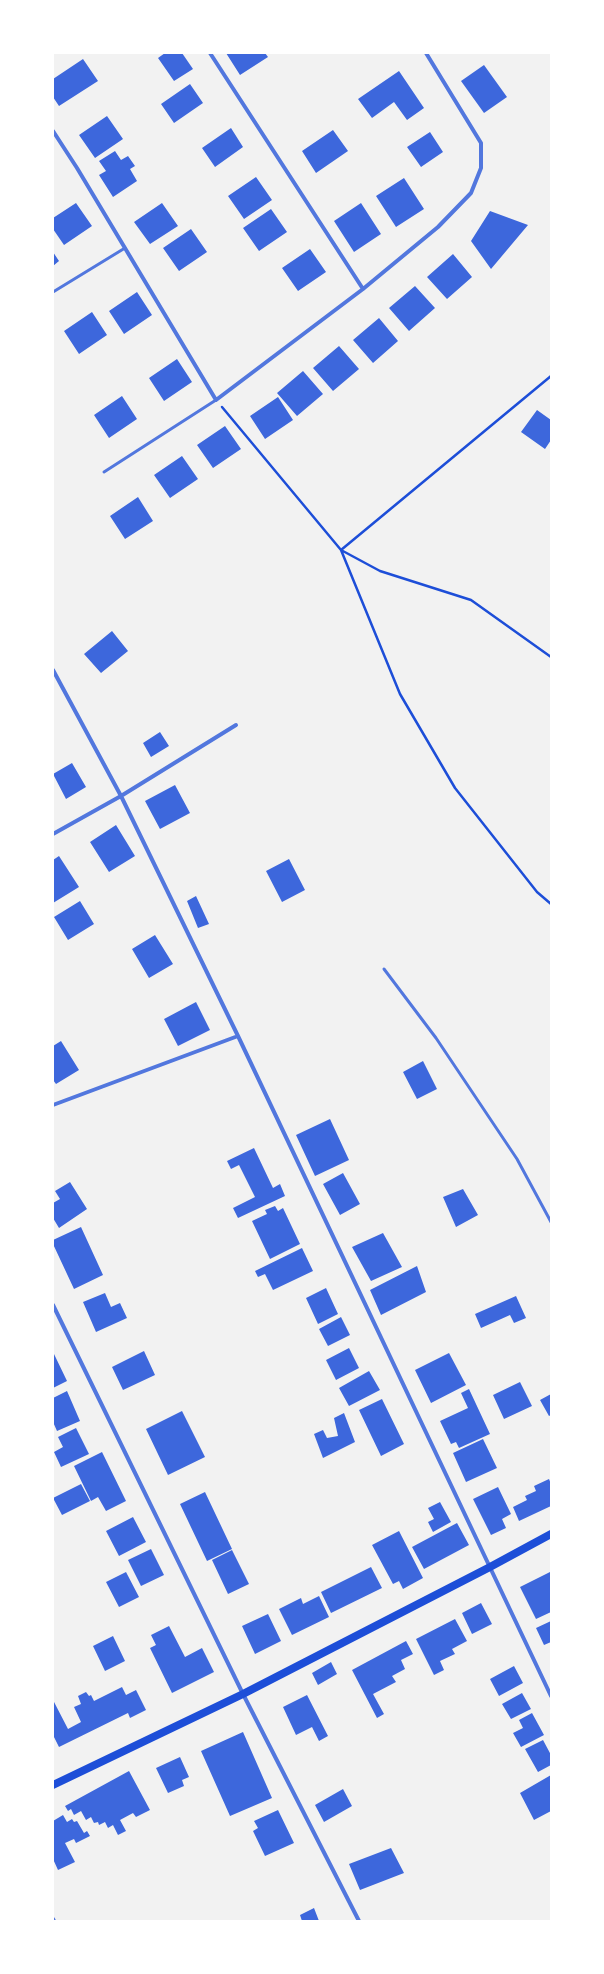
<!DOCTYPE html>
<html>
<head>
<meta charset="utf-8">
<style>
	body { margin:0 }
	#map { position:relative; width:604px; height:1974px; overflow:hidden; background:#f2f2f2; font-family:Overpass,sans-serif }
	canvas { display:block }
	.frame { position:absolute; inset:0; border:54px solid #fff; pointer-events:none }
</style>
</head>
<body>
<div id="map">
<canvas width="604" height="1974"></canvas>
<div class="frame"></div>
</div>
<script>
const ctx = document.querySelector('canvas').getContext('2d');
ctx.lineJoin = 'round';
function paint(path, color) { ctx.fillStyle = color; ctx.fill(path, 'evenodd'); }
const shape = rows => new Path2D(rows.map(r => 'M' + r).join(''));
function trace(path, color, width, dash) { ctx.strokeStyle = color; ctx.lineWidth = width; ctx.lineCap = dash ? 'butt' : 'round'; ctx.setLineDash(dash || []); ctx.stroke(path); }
const building = shape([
	[165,53,182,53,193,69,174,81,158,58],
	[226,53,265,53,268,57,240,75],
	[83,59,98,81,59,106,53,97,53,79],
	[484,65,507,97,484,113,461,81],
	[399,71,424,108,407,120,394,102,372,118,358,99],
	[190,84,203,103,174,123,161,104],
	[107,116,123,139,95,158,79,135],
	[231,128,243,147,215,167,202,148],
	[333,130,348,151,316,173,302,151],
	[430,132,443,152,421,167,407,147],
	[115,151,121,160,128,156,135,166,130,169,137,181,113,197,99,175,106,171,99,161],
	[256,177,272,200,244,219,228,196],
	[404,178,424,209,396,227,376,196],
	[76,203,92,226,64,245,53,229,53,218],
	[162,203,178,226,150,244,134,222],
	[361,203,381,234,354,252,334,221],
	[271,209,287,232,259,251,243,228],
	[490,211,528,225,491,269,471,241],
	[191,229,207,252,179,271,163,248],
	[310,249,326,272,298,291,282,268],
	[53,252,59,261,53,266],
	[453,254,472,277,447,299,427,277],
	[415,286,435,308,409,331,389,308],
	[137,292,152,315,124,334,109,311],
	[92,312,107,335,79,354,64,331],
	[379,318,398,341,373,363,353,340],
	[339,346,359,369,333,391,313,368],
	[177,359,192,382,164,401,149,378],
	[303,371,323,394,297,416,277,393],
	[122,396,137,419,109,438,94,415],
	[278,397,293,420,265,439,250,416],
	[537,410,551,420,551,440,545,449,521,432],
	[225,426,241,449,213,468,197,445],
	[182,456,198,479,170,498,154,475],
	[138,497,153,521,125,539,110,516],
	[112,631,128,651,101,673,84,654],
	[160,732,169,746,151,757,143,743],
	[72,763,86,787,66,799,53,774],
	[175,785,190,813,160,829,145,801],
	[116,825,135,856,109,872,90,842],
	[59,856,79,887,53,903,53,860],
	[289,859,305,890,282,902,266,871],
	[196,896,209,924,198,928,187,901],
	[80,901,94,924,68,940,54,917],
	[155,935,173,964,149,978,132,949],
	[196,1002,210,1030,178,1046,164,1019],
	[61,1041,79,1070,56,1084,53,1080,53,1046],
	[423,1061,437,1089,417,1099,403,1072],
	[330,1119,349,1160,315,1176,296,1135],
	[254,1148,273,1188,280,1184,285,1196,238,1218,233,1208,255,1197,239,1165,231,1169,227,1161],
	[343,1173,360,1204,340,1215,323,1184],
	[70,1182,87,1209,59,1228,53,1218,53,1203,60,1199,55,1191],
	[463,1189,478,1215,456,1227,443,1197],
	[275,1206,278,1211,283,1208,300,1244,270,1259,252,1221,267,1214,265,1210],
	[81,1227,103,1275,74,1289,53,1244,53,1240],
	[383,1233,402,1267,371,1281,352,1247],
	[302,1248,313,1271,273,1290,265,1274,258,1277,255,1271],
	[417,1266,426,1292,381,1315,370,1290],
	[326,1288,338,1314,318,1324,306,1298],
	[105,1293,111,1307,120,1303,127,1318,96,1332,83,1302],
	[516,1296,526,1318,514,1323,510,1315,481,1328,475,1314],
	[341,1317,350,1335,328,1346,319,1329],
	[349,1348,359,1368,336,1380,326,1360],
	[144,1351,155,1375,123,1390,112,1367],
	[449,1353,466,1385,431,1403,415,1370],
	[54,1354,67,1381,53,1388,53,1355],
	[369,1371,380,1390,349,1406,339,1388],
	[520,1382,532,1406,504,1419,493,1395],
	[469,1389,490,1434,459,1448,456,1442,451,1444,440,1421,468,1408,461,1393],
	[67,1391,80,1421,57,1431,53,1422,53,1398],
	[551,1394,551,1415,549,1416,540,1400],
	[382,1399,404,1444,381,1456,359,1410],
	[182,1411,205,1457,168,1475,146,1429],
	[344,1413,355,1442,323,1458,314,1434,323,1430,327,1438,338,1436,334,1418],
	[76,1428,89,1454,61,1467,54,1452,63,1447,58,1437],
	[483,1439,497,1468,466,1482,453,1453],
	[102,1452,126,1501,106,1511,98,1497,91,1501,74,1466],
	[549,1479,551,1484,551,1506,519,1521,513,1507,527,1500,525,1496,536,1491,534,1486],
	[81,1484,90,1501,62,1515,53,1498],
	[498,1487,511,1514,502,1519,506,1528,491,1535,473,1499],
	[205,1492,232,1549,207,1561,180,1504],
	[440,1502,451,1522,433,1532,428,1522,434,1519,428,1508],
	[133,1517,146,1542,119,1556,106,1531],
	[457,1523,469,1545,424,1569,412,1547],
	[399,1531,423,1578,403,1589,399,1581,393,1584,372,1545],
	[151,1549,164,1575,141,1586,128,1560],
	[232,1550,249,1584,228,1594,212,1560],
	[371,1567,382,1588,331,1613,321,1592],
	[126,1572,139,1597,119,1607,106,1582],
	[550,1572,551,1612,536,1619,520,1587],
	[319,1596,329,1617,292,1635,279,1609,301,1598,303,1604],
	[481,1603,492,1624,472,1634,462,1613],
	[268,1614,281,1641,255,1654,242,1626],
	[455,1619,467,1641,452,1649,455,1654,440,1661,444,1670,434,1675,416,1639],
	[551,1621,551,1642,544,1645,536,1628],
	[169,1626,185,1657,202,1648,214,1672,172,1693,150,1648,156,1645,151,1635],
	[113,1636,125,1661,105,1671,93,1646],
	[406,1641,413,1654,401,1660,405,1669,392,1676,396,1682,373,1694,384,1714,377,1718,352,1670],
	[331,1662,337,1674,318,1685,312,1673],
	[514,1666,523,1683,499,1696,490,1679],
	[122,1687,126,1695,136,1690,146,1710,130,1718,128,1713,59,1747,53,1735,53,1700,68,1729,81,1722,74,1707,81,1704,78,1696,86,1692,89,1696,91,1695,94,1701],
	[522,1693,531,1709,511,1719,502,1704],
	[307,1695,328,1736,319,1741,312,1727,296,1735,283,1707],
	[532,1713,544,1735,521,1747,513,1733,523,1728,519,1720],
	[243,1732,272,1798,230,1816,201,1751],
	[543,1740,551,1755,551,1765,538,1772,525,1749],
	[180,1757,189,1777,182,1780,184,1786,168,1793,156,1768],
	[129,1771,150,1810,136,1817,133,1813,120,1820,126,1831,118,1835,113,1825,108,1828,105,1822,99,1825,98,1822,94,1823,91,1817,86,1820,81,1811,74,1815,71,1809,68,1811,65,1806],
	[551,1775,551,1811,534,1820,520,1793],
	[343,1789,352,1806,324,1822,315,1805],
	[278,1810,294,1843,265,1856,253,1831,258,1828,254,1821],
	[63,1815,67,1822,72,1819,74,1822,77,1821,84,1833,87,1831,90,1836,76,1843,74,1839,65,1843,75,1862,58,1870,53,1859,53,1821],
	[391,1848,404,1873,360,1890,349,1864],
	[314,1908,319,1921,302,1921,300,1915]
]);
const path = shape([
	[551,376,341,550,380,571,471,600,551,657],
	[222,407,341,550,400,694,455,788,537,892,551,904]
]);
const service = shape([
	[53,292,125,248],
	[104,472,216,400],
	[384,969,436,1038,517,1159,551,1222]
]);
const minor = shape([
	[210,53,363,289],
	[53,131,77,168,216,400,363,289,438,227,471,193,481,168,481,143,426,53],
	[53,670,121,796,238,1036,551,1696],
	[53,834,121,796,236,725],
	[53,1105,238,1036],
	[53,1305,243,1694,359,1921],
	[53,1919,54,1921]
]);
const secondary = shape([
	[53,1785,243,1694,490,1567,551,1534]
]);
paint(building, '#3d67dc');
trace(path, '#1d4ed8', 2.5);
trace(service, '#5277de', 3);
trace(minor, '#5277de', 4);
trace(secondary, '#1d4ed8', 8);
</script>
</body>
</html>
